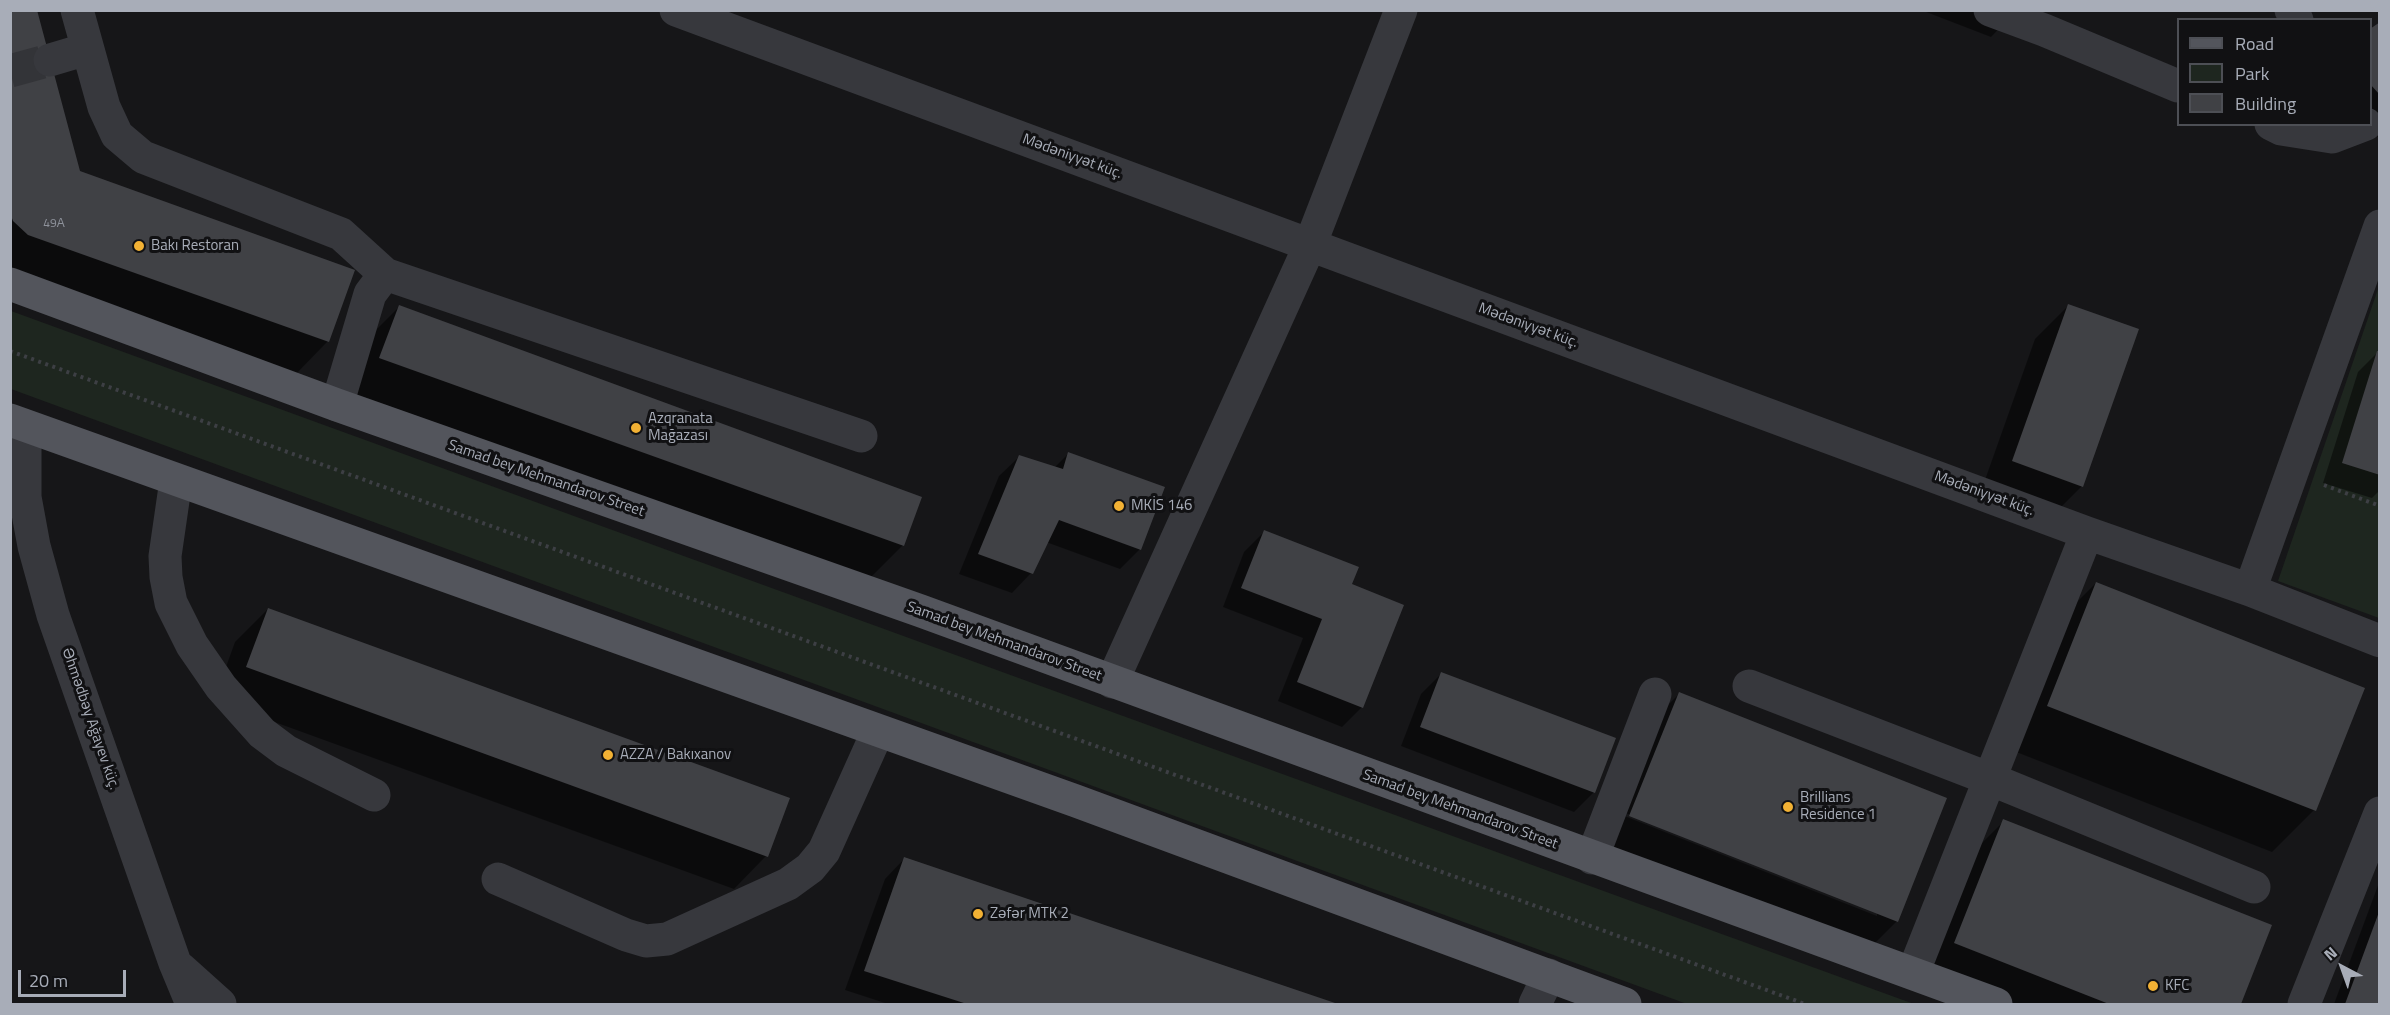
<!DOCTYPE html>
<html>
<head>
<meta charset="utf-8">
<style>
	body { margin:0 }
	#map { position:relative; width:2390px; height:1015px; overflow:hidden; background:#161618; font-family:"Titillium Web",sans-serif }
	canvas { display:block }
	.frame { position:absolute; inset:0; border:12px solid #a8adb8; pointer-events:none }
	.legend { position:absolute; left:2177px; top:18px; width:195px; height:108px; box-sizing:border-box; background:#111113; border:2px solid #4d4f55; margin:0; padding:8px 10px; list-style:none; font-size:18px; color:#a8adb8 }
	.legend li { display:flex; align-items:center; gap:12px; height:30px }
	.legend b { width:30px; border:2px solid #4d4f55 }
	.north { position:absolute; left:2312px; top:937px; width:60px; height:60px; -webkit-text-stroke:4px #111113; paint-order:stroke; rotate:319deg; font-size:16px; font-weight:700; line-height:24px; text-align:center; color:#a8adb8 }
	.north::after { content:''; display:block; margin:auto; width:21px; height:27px; background:#a8adb8; clip-path:polygon(50% 0,100% 100%,50% 72%,0 100%) }
	.scale { position:absolute; left:18px; top:970px; width:108px; height:27px; box-sizing:border-box; border:3px solid #a8adb8; border-top:0; padding-left:8px; font-size:18px; line-height:21px; white-space:nowrap; color:#a8adb8; -webkit-text-stroke:4px #111113; paint-order:stroke }
</style>
</head>
<body>
<div id="map">
<canvas width="2390" height="1015"></canvas>
<div class="frame"></div>
<ul class="legend">
<li><b style="height:8px;background:#53555c"></b>Road</li>
<li><b style="height:16px;background:#1e261f"></b>Park</li>
<li><b style="height:16px;background:#404145"></b>Building</li>
</ul>
<div class="north">N</div>
<div class="scale">20 m</div>
</div>
<script>
const ctx = document.querySelector('canvas').getContext('2d');
ctx.lineJoin = 'round';
function paint(path, color) { ctx.fillStyle = color; ctx.fill(path, 'evenodd'); }
const shape = rows => new Path2D(rows.map(r => 'M' + r).join(''));
function trace(path, color, width, dash) { ctx.strokeStyle = color; ctx.lineWidth = width; ctx.lineCap = dash ? 'butt' : 'round'; ctx.setLineDash(dash || []); ctx.stroke(path); }
function drawText(font, color, halo, rows, align = 'center') {
  ctx.font = font + ' "Titillium Web",sans-serif'; ctx.lineWidth = 6; ctx.setLineDash([]); ctx.textBaseline = 'middle'; ctx.strokeStyle = halo; ctx.fillStyle = color; for (const [text, x, y, turn = 0] of rows) {
    ctx.save(); ctx.translate(x, y); ctx.rotate((+turn || 0) * Math.PI / 180); ctx.textAlign = isNaN(turn) ? turn : align; if (halo) ctx.strokeText(text, 0, 0); ctx.fillText(text, 0, 0); ctx.restore();
  }
}
const green = shape([
	[2379,286,2379,618,2278,581],
	[10,311,11,311,1914,1004,1687,1004,11,389]
]);
const shadow = shape([
	[10,10,79,172,354,271,327,342,295,375,10,273],
	[1921,10,2017,10,1991,37],
	[2380,24,2380,135,2378,137,2368,124,2370,124,2370,31],
	[2068,306,2082,486,2049,519,1980,494,2035,339],
	[399,307,903,545,870,578,347,391,366,340],
	[2378,352,2380,353,2380,490,2372,498,2323,483,2358,372],
	[1068,454,1140,549,1120,569,1046,542,1031,573,1012,593,959,574,999,476,1019,457,1054,468],
	[1264,532,1350,585,1362,707,1342,727,1278,701,1303,638,1223,607,1244,552],
	[2096,583,2363,689,2314,810,2272,852,2006,748,2054,625],
	[268,609,788,799,766,856,734,889,214,700,235,642],
	[1441,674,1594,792,1574,812,1401,746,1421,694],
	[1679,694,1897,921,1855,963,1588,858,1637,736],
	[1623,812,1877,912,1877,916,1622,815],
	[2004,821,2270,926,2239,1004,1962,1004,1913,985,1962,863],
	[904,859,1334,1004,888,1004,845,990,885,879],
	[2380,880,2380,1004,2334,1004]
]);
const building = shape([
	[10,10,37,10,80,171,355,270,329,342,28,235,13,221,10,213],
	[2380,22,2380,95,2370,84,2370,29],
	[2068,304,2139,329,2083,487,2012,461],
	[399,305,922,497,904,546,379,358],
	[2377,351,2380,351,2380,475,2342,463],
	[1068,452,1165,487,1141,550,1059,520,1033,574,978,554,1019,455,1063,469],
	[1264,530,1359,567,1352,584,1404,605,1363,708,1297,682,1322,619,1241,588],
	[2096,582,2365,688,2316,811,2047,706],
	[268,608,790,798,768,857,246,667],
	[1441,672,1616,738,1595,793,1420,727],
	[1679,692,1947,798,1898,922,1629,816],
	[2003,819,2272,925,2241,1004,2109,1004,1954,943],
	[904,857,1338,1004,967,1004,864,971],
	[2379,912,2380,1004,2345,1004]
]);
const minorTunnel = shape([
	[10,71,50,60]
]);
const path = shape([
	[10,351,1805,1004],
	[2324,485,2380,506]
]);
const minor = shape([
	[77,10,104,107,117,135,143,157,341,234,385,274,861,436],
	[676,10,2087,533,2250,590,2380,641],
	[1990,10,2044,30,2178,86],
	[2291,10,2297,20],
	[50,60,87,49],
	[2271,124,2281,129,2332,137,2366,124],
	[337,405,370,294,385,274],
	[25,426,25,497,34,546,53,615,175,963,192,1004],
	[176,480,165,556,166,577,171,603,192,645,221,687,262,733,286,751,374,795],
	[2250,590,2380,226],
	[1112,682,1310,245,1401,10],
	[1749,686,1990,779,2254,887],
	[1592,858,1655,694],
	[498,879,626,935,646,941,667,939,788,884,810,868,824,851,878,731],
	[181,969,220,1004],
	[1913,973,2087,533],
	[1535,1004,1549,975],
	[2304,1004,2380,813]
]);
const major = shape([
	[10,284,337,405,921,611,1996,1004],
	[10,420,1076,801,1625,1004]
]);
const markers = [
	[139,246,6,"#f2b134"],
	[636,428,6,"#f2b134"],
	[1119,506,6,"#f2b134"],
	[608,755,6,"#f2b134"],
	[1788,807,6,"#f2b134"],
	[978,914,6,"#f2b134"],
	[2153,986,6,"#f2b134"]
];
const numberNames = [
	["49А",54,224]
];
const streetNames = [
	["Mədəniyyət küç.",1072,157,20],
	["Mədəniyyət küç.",1528,326,20],
	["Samad bey Mehmandarov Street",546,479,19],
	["Mədəniyyət küç.",1984,494,20],
	["Samad bey Mehmandarov Street",1004,642,20],
	["Əhmədbəy Ağayev küç.",90,719,71],
	["Samad bey Mehmandarov Street",1460,810,20]
];
const poiNames = [
	["Bakı Restoran",151,246],
	["Azqranata",648,419],
	["Mağazası",648,436],
	["MKİS 146",1131,506],
	["AZZA / Bakıxanov",620,755],
	["Brillians",1800,798],
	["Residence 1",1800,815],
	["Zəfər MTK 2",990,914],
	["KFC",2165,986]
];
paint(green, '#1e261f');
paint(shadow, '#0007');
paint(building, '#404145');
trace(minorTunnel, '#333438', 33, [33, 16]);
trace(path, '#3d3f44', 4, [3, 4.5]);
trace(minor, '#37383d', 33);
trace(major, '#53555c', 33);
for (const [x, y, r, color] of markers) { const dot = new Path2D(); dot.arc(x, y, r, 0, 2 * Math.PI); ctx.fillStyle = color; ctx.fill(dot); trace(dot, '#111113', 2); }
drawText('12px', '#8e929b', null, numberNames);
drawText('15px', '#a8adb8', '#111113', streetNames);
drawText('15px', '#a8adb8', '#111113', poiNames, 'left');
</script>
</body>
</html>
